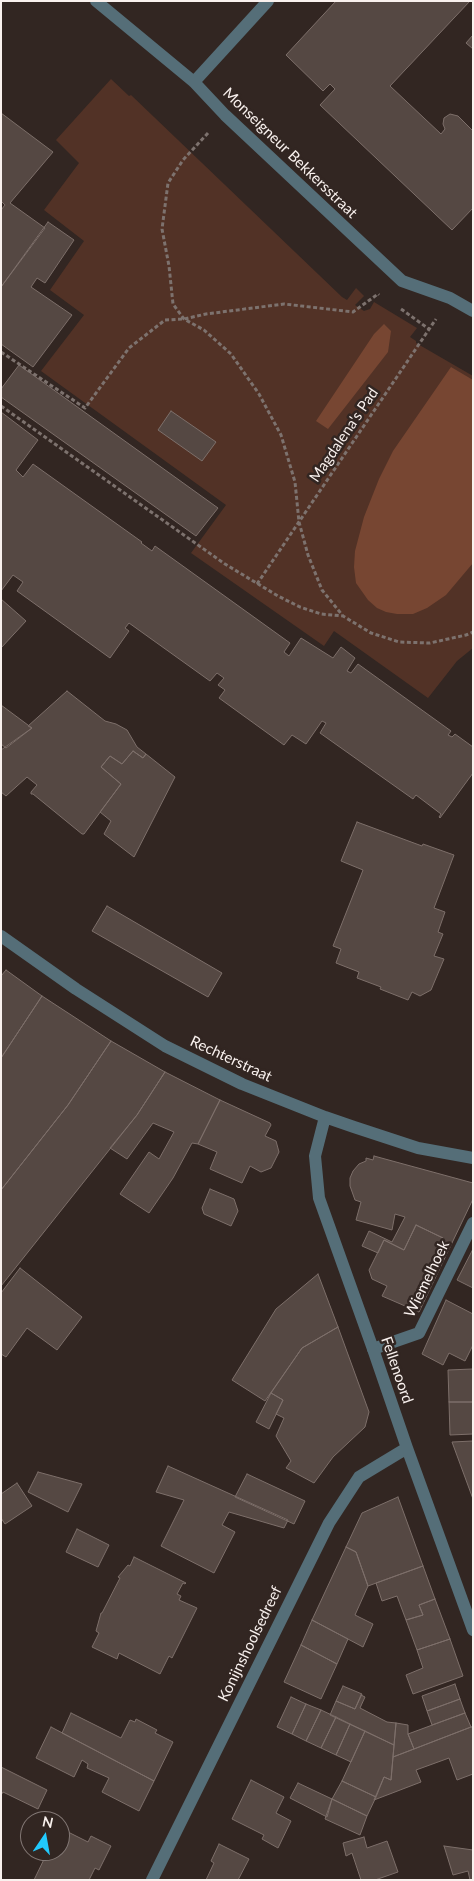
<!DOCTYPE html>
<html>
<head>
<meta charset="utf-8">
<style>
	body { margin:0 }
	#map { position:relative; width:474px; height:1881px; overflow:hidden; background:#322622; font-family:Lato,sans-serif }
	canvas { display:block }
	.frame { position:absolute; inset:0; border:2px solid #f9f1ee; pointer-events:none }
	.north { position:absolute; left:20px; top:1811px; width:50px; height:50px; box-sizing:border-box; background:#322622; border:1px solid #827774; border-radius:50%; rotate:12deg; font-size:14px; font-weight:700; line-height:20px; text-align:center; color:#f9f1ee }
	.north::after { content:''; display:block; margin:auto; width:18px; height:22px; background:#21c9fd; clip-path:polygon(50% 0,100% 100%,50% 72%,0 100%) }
</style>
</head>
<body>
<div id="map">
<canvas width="474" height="1881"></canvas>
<div class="frame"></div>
<div class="north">N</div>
</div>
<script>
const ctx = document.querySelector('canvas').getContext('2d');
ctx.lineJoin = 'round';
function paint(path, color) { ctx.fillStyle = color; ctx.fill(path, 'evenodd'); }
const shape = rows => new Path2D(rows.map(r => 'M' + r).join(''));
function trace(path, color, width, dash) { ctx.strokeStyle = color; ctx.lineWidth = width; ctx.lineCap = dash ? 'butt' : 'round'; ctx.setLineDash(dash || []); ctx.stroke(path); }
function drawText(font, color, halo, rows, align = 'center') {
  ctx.font = font + ' Lato,sans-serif'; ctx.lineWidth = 5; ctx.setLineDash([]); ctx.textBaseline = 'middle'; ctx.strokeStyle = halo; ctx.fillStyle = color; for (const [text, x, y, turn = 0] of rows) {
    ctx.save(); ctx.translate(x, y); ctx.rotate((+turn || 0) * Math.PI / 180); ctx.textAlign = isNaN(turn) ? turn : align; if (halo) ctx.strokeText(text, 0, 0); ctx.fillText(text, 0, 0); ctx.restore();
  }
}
const green = shape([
	[111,79,129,96,131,95,342,297,347,300,356,288,364,296,355,305,364,311,370,309,374,302,417,328,410,337,416,341,416,343,473,376,473,648,457,661,428,698,334,631,324,646,191,553,226,505,41,371,84,315,50,290,84,241,44,210,79,163,56,140]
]);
const water = shape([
	[384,324,391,331,388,352,328,429,316,421,374,334],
	[451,367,473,380,473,563,446,595,427,608,413,614,397,614,386,612,377,608,368,600,356,583,354,567,355,551,364,517,379,479,393,451]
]);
const building = shape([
	[336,1,470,1,390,86,441,134,445,129,443,124,444,118,450,114,458,116,473,131,473,208,452,230,320,105,335,89,330,84,323,91,286,55,336,1],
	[473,35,473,49,466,43,473,35],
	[1,113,53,152,10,203,45,228,1,287,1,210,5,205,1,201,1,113],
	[48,222,74,240,45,283,37,278,31,287,72,315,33,367,1,344,1,287,48,222],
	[19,365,218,508,196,536,1,397,1,389,19,365],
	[171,411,216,442,202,461,158,430,171,411],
	[1,412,38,440,16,470,23,477,33,464,142,542,141,543,152,551,155,546,290,643,284,652,289,656,301,638,333,658,341,647,355,658,347,671,351,673,358,664,451,731,448,735,452,737,455,734,473,747,473,773,440,818,439,817,441,814,416,795,413,799,320,733,326,723,322,721,306,744,292,735,284,745,219,698,225,690,218,685,224,678,217,673,210,681,129,623,125,628,129,631,110,658,17,591,23,582,13,575,1,591,1,412],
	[1,599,26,621,1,648,1,599],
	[67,691,105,721,116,724,127,730,137,747,146,754,143,758,133,751,122,764,110,756,101,767,121,784,84,834,82,834,33,794,31,794,31,792,37,785,27,777,6,796,1,792,1,750,32,728,28,726,67,691],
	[1,705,32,728,6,748,1,744,1,705],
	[133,751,143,758,146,754,175,777,134,857,104,834,111,821,100,812,121,784,101,767,110,756,122,764,133,751],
	[357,822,422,846,423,844,454,855,434,908,445,912,438,932,443,934,434,956,444,959,431,990,420,996,412,992,408,1000,380,989,381,987,357,978,359,972,336,963,341,949,333,946,363,870,341,861,357,822],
	[107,906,222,973,208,997,92,931,107,906],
	[6,970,42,996,1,1058,1,976,6,970],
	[42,996,111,1041,68,1105,1,1190,1,1058,42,996],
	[111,1041,165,1072,137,1115,1,1286,1,1190,68,1105,111,1041],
	[165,1072,220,1100,198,1144,192,1143,173,1178,149,1213,120,1194,149,1152,159,1159,174,1132,153,1123,127,1159,110,1148,137,1115,165,1072],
	[220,1100,270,1123,271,1125,265,1136,276,1141,279,1152,271,1168,261,1172,250,1166,242,1183,210,1169,217,1152,198,1144,220,1100],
	[374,1156,473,1183,473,1199,451,1245,442,1240,443,1238,416,1225,404,1250,384,1240,378,1253,362,1246,369,1231,392,1242,405,1217,395,1214,392,1230,356,1220,361,1202,355,1200,350,1186,350,1178,353,1171,359,1164,366,1161,366,1158,373,1160,374,1156],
	[210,1189,234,1199,238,1211,231,1226,204,1214,202,1208,210,1189],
	[416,1225,443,1238,442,1240,451,1245,419,1312,382,1296,387,1286,372,1279,369,1270,384,1240,404,1250,416,1225],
	[473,1249,473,1288,457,1280,473,1249],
	[20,1268,82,1317,57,1350,27,1328,6,1357,1,1354,1,1293,20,1268],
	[318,1274,338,1327,302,1348,265,1401,232,1380,276,1309,318,1274],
	[446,1300,473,1314,473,1345,465,1361,449,1353,443,1365,422,1354,446,1300],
	[338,1327,369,1412,365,1427,333,1457,314,1483,286,1468,291,1461,276,1436,284,1418,276,1414,283,1400,271,1393,302,1348,338,1327],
	[473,1369,473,1402,449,1402,448,1370,473,1369],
	[271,1393,283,1400,269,1429,256,1422,271,1393],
	[449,1402,473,1402,473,1434,450,1435,449,1402],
	[473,1441,473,1499,452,1442,473,1441],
	[168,1466,288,1520,284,1528,229,1512,222,1525,235,1532,214,1573,161,1546,184,1500,156,1492,168,1466],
	[38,1472,82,1484,68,1512,28,1492,38,1472],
	[247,1474,305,1501,294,1524,235,1497,247,1474],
	[17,1483,32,1506,5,1524,1,1518,1,1494,17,1483],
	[398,1497,423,1566,368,1586,356,1552,346,1547,362,1513,398,1497],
	[77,1529,109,1545,98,1567,66,1552,77,1529],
	[346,1547,356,1552,368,1586,355,1615,373,1624,363,1647,312,1620,346,1547],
	[134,1557,186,1583,185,1584,183,1583,177,1594,181,1596,179,1600,197,1608,172,1658,169,1656,160,1674,119,1653,117,1659,92,1647,99,1633,96,1631,101,1613,102,1613,120,1578,118,1577,128,1565,130,1566,134,1557],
	[423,1566,435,1599,419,1605,423,1615,406,1620,397,1596,382,1601,376,1583,423,1566],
	[435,1599,450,1639,417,1650,406,1620,423,1615,419,1605,435,1599],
	[312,1620,348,1639,337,1664,301,1645,312,1620],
	[450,1639,463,1676,413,1694,406,1675,423,1668,417,1650,450,1639],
	[301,1645,337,1664,321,1699,284,1682,301,1645],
	[455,1684,460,1699,427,1711,422,1696,455,1684],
	[343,1686,362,1694,355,1709,336,1701,343,1686],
	[361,1695,365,1697,360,1708,387,1722,396,1723,394,1745,330,1715,336,1701,355,1709,361,1695],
	[291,1697,306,1704,292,1734,277,1727,291,1697],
	[460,1699,465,1713,432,1725,427,1711,460,1699],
	[306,1704,321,1710,306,1741,292,1734,306,1704],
	[321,1710,336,1717,321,1748,306,1741,321,1710],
	[71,1713,121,1738,130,1720,135,1722,136,1719,157,1730,155,1733,173,1742,154,1781,62,1733,71,1713],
	[465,1713,471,1727,414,1749,408,1734,465,1713],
	[336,1717,350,1724,336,1755,321,1748,336,1717],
	[396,1723,408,1725,408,1734,414,1749,393,1757,396,1723],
	[350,1724,365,1731,351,1762,336,1755,350,1724],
	[51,1727,154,1781,139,1811,102,1792,109,1778,87,1768,88,1764,82,1760,74,1777,36,1758,51,1727],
	[471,1727,473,1727,473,1774,457,1780,449,1758,416,1770,421,1782,374,1800,384,1777,391,1780,393,1757,471,1727],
	[365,1731,394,1745,391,1780,384,1777,376,1797,342,1781,365,1731],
	[1,1767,47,1790,38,1809,3,1792,1,1795,1,1767],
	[251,1780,284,1797,276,1813,291,1821,278,1848,262,1839,264,1835,232,1819,251,1780],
	[342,1781,376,1797,367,1816,332,1799,342,1781],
	[298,1783,332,1799,327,1817,290,1798,298,1783],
	[332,1799,367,1816,360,1835,325,1819,332,1799],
	[60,1828,88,1842,91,1836,111,1846,99,1870,95,1868,89,1880,34,1880,48,1851,60,1851,60,1828],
	[364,1837,367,1848,387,1841,398,1872,375,1880,361,1880,352,1853,346,1856,343,1843,364,1837],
	[219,1844,249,1859,238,1880,206,1880,214,1863,211,1861,219,1844],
	[444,1846,473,1850,473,1880,470,1880,468,1871,453,1875,444,1846]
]);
const path = shape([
	[208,133,183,160,168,183,162,229,169,266,173,304,184,319,204,330,231,354,259,394,281,435,295,482,299,522,308,555,322,590,343,616,371,633,399,642,430,643,466,635,473,632],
	[401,309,429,329],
	[1,352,85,408,129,348,165,320,184,319,206,314,284,304,353,312,378,294,379,295],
	[1,406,225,564,278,596,300,607,321,614,343,616],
	[257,584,436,319]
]);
const pedestrian = shape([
	[373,1349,419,1333,473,1223]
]);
const minor = shape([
	[96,1,194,82,225,115,402,281,450,298,473,311],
	[194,82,268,1],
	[1,936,76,989,165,1046,242,1084,325,1117,354,1127,418,1148,473,1158],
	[325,1117,315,1156,319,1198,373,1349,407,1448,473,1630],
	[152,1880,329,1523,359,1477,407,1448]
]);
const streetNames = [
	["Monseigneur Bekkersstraat",290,153,44],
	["Magdalena's Pad",344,435,-56],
	["Rechterstraat",231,1059,25],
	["Wiemelhoek",427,1279,-64],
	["Fellenoord",397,1370,71],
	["Konijnshoolsedreef",250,1644,-64]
];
paint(green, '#523226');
paint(water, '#774632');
paint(building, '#554843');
trace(building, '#7d6f6a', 1);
trace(path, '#7d726e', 3, [4, 2.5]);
trace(pedestrian, '#556e78', 12);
trace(minor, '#556e78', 12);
drawText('15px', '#f9f1ee', '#322622', streetNames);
</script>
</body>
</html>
